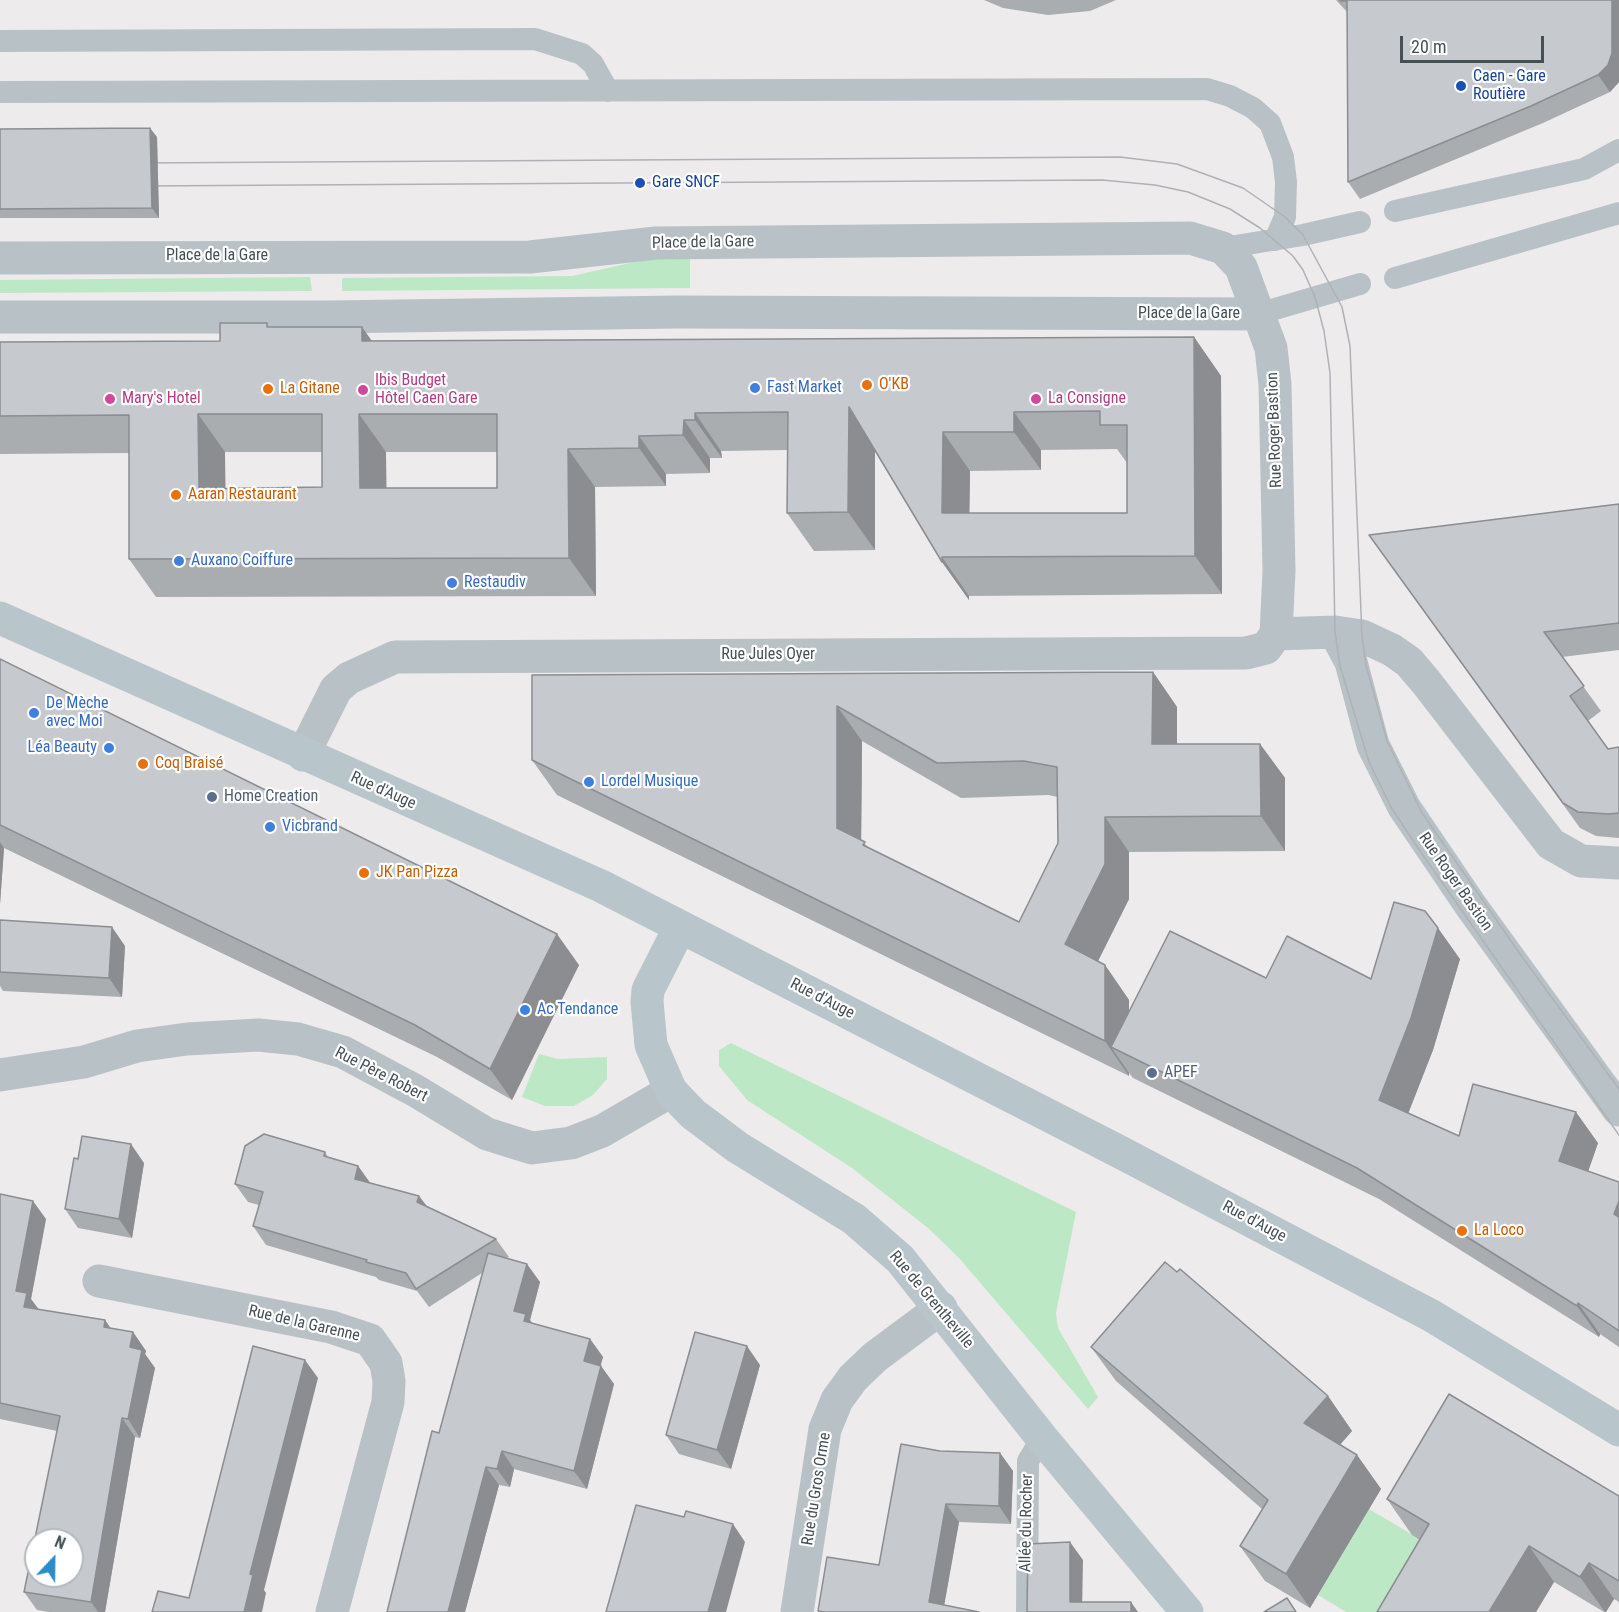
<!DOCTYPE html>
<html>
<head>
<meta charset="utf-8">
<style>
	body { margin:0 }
	#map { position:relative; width:1619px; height:1612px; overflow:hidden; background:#eeebec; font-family:"Roboto Condensed",sans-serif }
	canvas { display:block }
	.north { position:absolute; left:24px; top:1528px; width:60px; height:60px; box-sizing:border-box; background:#fff; border:2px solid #b5b9bb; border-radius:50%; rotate:22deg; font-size:16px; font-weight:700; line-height:24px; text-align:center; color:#465156 }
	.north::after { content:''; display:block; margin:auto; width:21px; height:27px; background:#2c8dc6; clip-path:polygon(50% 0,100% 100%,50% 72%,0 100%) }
	.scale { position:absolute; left:1400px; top:36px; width:144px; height:27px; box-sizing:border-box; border:3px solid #465156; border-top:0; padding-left:8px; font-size:18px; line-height:21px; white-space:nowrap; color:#465156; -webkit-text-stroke:4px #fff; paint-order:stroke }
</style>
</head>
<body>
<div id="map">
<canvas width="1619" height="1612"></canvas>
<div class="north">N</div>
<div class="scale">20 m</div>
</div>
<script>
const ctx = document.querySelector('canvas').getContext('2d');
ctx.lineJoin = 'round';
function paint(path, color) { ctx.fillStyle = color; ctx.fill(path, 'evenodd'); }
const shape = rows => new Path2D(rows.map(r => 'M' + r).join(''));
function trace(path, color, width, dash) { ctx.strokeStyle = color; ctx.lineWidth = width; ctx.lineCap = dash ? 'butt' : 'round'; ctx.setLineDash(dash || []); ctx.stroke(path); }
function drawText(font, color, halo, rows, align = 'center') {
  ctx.font = font + ' "Roboto Condensed",sans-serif'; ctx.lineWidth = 4.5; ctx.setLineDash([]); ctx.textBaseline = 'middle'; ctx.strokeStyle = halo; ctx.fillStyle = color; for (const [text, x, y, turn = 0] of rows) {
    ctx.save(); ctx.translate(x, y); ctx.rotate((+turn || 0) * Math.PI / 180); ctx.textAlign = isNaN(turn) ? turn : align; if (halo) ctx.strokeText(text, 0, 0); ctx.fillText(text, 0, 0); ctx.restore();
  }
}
const green = shape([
	[690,257,690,288,342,291,342,278,572,276,652,258],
	[310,277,312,291,0,293,0,280],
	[731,1043,1076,1212,1056,1313,1058,1328,1098,1397,1088,1409,959,1258,928,1228,852,1168,747,1100,719,1066,719,1050],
	[539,1054,558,1059,607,1057,607,1079,593,1095,574,1106,545,1106,522,1097],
	[1369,1509,1455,1560,1424,1612,1346,1612,1318,1595]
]);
const lane = shape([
	[0,41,535,39,582,54,593,64,608,91],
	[0,92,1207,89,1230,96,1253,108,1270,123,1283,157,1286,182,1285,217,1275,240],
	[1395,211,1584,169,1619,150],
	[1223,248,1303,235,1360,222],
	[1395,278,1619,213],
	[1258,314,1360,284],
	[1027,1612,1028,1461,1042,1438]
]);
const street = shape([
	[0,258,530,257,656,243,1190,238,1223,248,1241,267,1271,348,1275,384,1279,571,1276,634],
	[0,317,329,317,678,312,1258,314],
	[1335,632,1351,662,1373,745,1404,807,1471,906,1619,1110],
	[1276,634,1335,632,1362,636,1392,650,1409,662,1426,682,1551,844,1581,861,1619,863],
	[303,755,336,689,349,678,395,657,1246,653,1266,648,1276,634],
	[0,1075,84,1062,137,1046,187,1039,258,1035,298,1039,343,1052,416,1091,487,1134,532,1148,571,1143,602,1131,671,1091],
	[99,1281,331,1327,370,1340,386,1363,389,1381,388,1402,332,1612],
	[797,1612,825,1429,837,1400,853,1378,875,1357,941,1308]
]);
const secondary = shape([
	[0,618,601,886,1118,1151,1432,1316,1619,1430],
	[680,927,648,990,647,1002,651,1045,671,1091,693,1114,737,1147,854,1219,900,1259,1042,1438,1187,1612]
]);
const tram = shape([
	[140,163,1120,157,1177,164,1243,188,1285,217,1303,235,1342,307,1350,346,1362,636,1366,665,1387,741,1422,813,1525,961,1619,1089],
	[142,186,1102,180,1155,185,1188,192,1230,209,1260,228,1293,256,1303,270,1315,297,1324,331,1330,373,1335,632,1340,666,1369,762,1391,807,1418,848,1619,1135]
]);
const wall = shape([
	[984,0,1116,0,1090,11,1048,15,1003,8],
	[1336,0,1619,0,1619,82,1610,92,1543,123,1360,199,1348,182,1347,12],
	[0,129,157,137,159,218,0,218],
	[267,323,269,327,372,341,1194,337,1221,376,1222,594,969,596,969,600,942,562,875,451,875,550,814,551,787,513,788,450,721,451,722,458,710,458,710,473,666,474,666,486,595,487,596,596,156,597,129,559,129,453,0,454,0,342,220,341],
	[1117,449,1127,463,1127,513,969,513,970,471,1041,470,1041,450],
	[225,452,322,452,322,487,225,488],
	[386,452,497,452,497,488,386,488],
	[1619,504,1619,650,1562,657,1601,711,1588,721,1608,749,1619,747,1619,838,1596,836,1580,828,1369,535],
	[0,659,579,965,512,1100,437,1057,4,848,0,904],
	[1153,672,1177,707,1177,744,1260,744,1285,778,1285,851,1129,852,1129,899,1098,961,1105,965,1129,1000,1129,1011,1266,978,1371,979,1460,959,1433,1050,1408,1113,1459,1136,1598,1143,1588,1171,1619,1182,1619,1347,1600,1334,1599,1337,1379,1199,1133,1078,1129,1073,1129,1076,557,795,532,760,532,675],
	[862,741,961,798,1048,795,1058,797,1058,843,1019,922,869,848,861,840],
	[0,920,125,946,122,997,3,991,0,986],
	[325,1152,328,1157,358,1166,370,1183,419,1196,427,1206,496,1239,509,1257,506,1258,540,1282,530,1320,532,1324,590,1339,603,1357,600,1365,614,1384,587,1489,514,1469,510,1487,499,1485,465,1612,387,1612,439,1433,482,1273,429,1307,417,1291,379,1280,376,1277,266,1245,253,1226,259,1205,248,1202,235,1184],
	[144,1163,132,1238,78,1228,65,1209],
	[0,1194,46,1219,31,1299,39,1310,105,1320,111,1329,133,1332,146,1351,145,1354,155,1368,140,1438,135,1437,105,1612,49,1612,37,1610,24,1592,57,1431,0,1419],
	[1091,1347,1328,1396,1352,1431,1340,1445,1357,1455,1381,1489,1310,1608,1265,1581,1240,1546,1262,1509,1116,1381],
	[760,1365,731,1469,679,1454,666,1435],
	[1000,1453,1013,1471,1011,1524,959,1522,944,1605,979,1612,819,1612,818,1611,879,1565],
	[1619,1496,1619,1602,1614,1599,1606,1612,1604,1612,1554,1582,1536,1612,1377,1612,1420,1540,1412,1535,1387,1499]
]);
const shadedWall = shape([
	[1612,0,1619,0,1619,82,1610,92,1598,75],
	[150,128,157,137,159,218,152,208],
	[362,327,389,365,362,341],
	[1194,337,1221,376,1222,594,1195,556],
	[849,407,875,445,875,550,848,512],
	[1014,412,1041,450,1041,470,1014,432],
	[695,413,721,451,722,458,695,420],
	[198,414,225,452,226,527,199,489],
	[359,414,386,452,387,526,360,488],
	[684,420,710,458,710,473,683,435],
	[943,432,970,471,969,551,942,513],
	[639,436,666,474,666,486,639,448],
	[568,449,595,487,596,596,569,558],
	[942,557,969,596,969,600,942,562],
	[1153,672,1177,707,1177,779,1152,744],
	[837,706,862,741,861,863,837,828],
	[1260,744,1285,778,1285,851,1261,816],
	[1105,817,1129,852,1129,899,1089,979,1065,944],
	[0,842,4,848,0,904],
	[112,927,125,946,122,997,109,978],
	[1438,928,1460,959,1433,1050,1401,1132,1379,1100],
	[557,934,579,965,512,1100,490,1069],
	[1105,965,1129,1000,1129,1056,1111,1047,1129,1073,1129,1076,1105,1041],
	[1576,1112,1598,1143,1581,1192,1559,1161],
	[131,1144,144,1163,132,1238,119,1219],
	[358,1166,371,1184,355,1179],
	[419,1196,432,1214,417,1202],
	[33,1201,46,1219,31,1299,40,1311,24,1307,16,1291],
	[1619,1201,1619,1221,1614,1214],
	[527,1264,540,1282,530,1320,538,1332,528,1327,514,1311],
	[1578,1303,1600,1334,1599,1337,1577,1306],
	[105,1320,118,1339,104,1327],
	[133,1332,146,1351,145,1354,155,1368,140,1438,128,1419,130,1347],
	[590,1339,603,1357,597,1379,584,1361],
	[747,1346,760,1365,731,1469,717,1450],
	[305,1360,318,1378,264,1590,266,1593,262,1612,244,1612,250,1574],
	[601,1366,614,1384,587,1489,574,1471],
	[1328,1396,1352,1431,1328,1458,1304,1423],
	[122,1418,135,1437,105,1612,98,1612,91,1602],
	[502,1451,514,1469,510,1487,497,1469],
	[1000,1453,1013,1471,1011,1524,999,1506],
	[1357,1455,1381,1489,1310,1608,1286,1574],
	[486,1467,499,1485,465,1612,448,1612],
	[946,1504,959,1522,943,1612,929,1602],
	[733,1524,745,1542,726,1612,708,1612],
	[1070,1542,1083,1560,1082,1612,1070,1602],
	[1529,1546,1554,1582,1536,1612,1489,1612],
	[1589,1563,1614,1599,1606,1612,1605,1612,1580,1577],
	[1131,1602,1138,1612,1131,1612]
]);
const building = shape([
	[1340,0,1612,0,1612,53,1608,65,1598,75,1531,106,1348,182,1347,1,1340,1,1340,0],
	[150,128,152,208,0,209,0,129,150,128],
	[220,323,267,323,267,327,362,327,362,341,1194,337,1195,556,942,557,942,562,849,407,848,512,787,513,788,412,695,413,695,420,684,420,683,435,639,436,639,448,568,449,569,558,129,559,129,415,0,416,0,342,220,341,220,323],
	[1100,411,1100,425,1127,425,1127,513,942,513,943,432,1014,432,1014,412,1100,411],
	[198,414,322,414,322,487,199,489,198,414],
	[359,414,497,414,497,488,360,488,359,414],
	[1619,504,1619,623,1544,632,1584,686,1570,696,1608,749,1619,747,1619,813,1608,814,1578,812,1563,803,1369,535,1619,504],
	[0,659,557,934,490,1069,415,1025,0,825,0,659],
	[1153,672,1152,744,1260,744,1261,816,1105,817,1105,864,1065,944,1105,965,1105,1041,532,760,532,675,1153,672],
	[837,706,937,763,1024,761,1057,767,1058,843,1019,922,863,845,865,842,837,828,837,706],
	[1394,902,1425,911,1438,928,1411,1018,1379,1100,1459,1136,1473,1084,1576,1112,1559,1161,1619,1182,1619,1201,1614,1214,1619,1217,1619,1331,1578,1303,1577,1306,1357,1168,1111,1047,1170,931,1266,978,1287,936,1371,979,1394,902],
	[0,920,112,927,109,978,0,972,0,920],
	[264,1134,325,1152,324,1156,358,1166,355,1179,419,1196,417,1202,496,1239,416,1289,406,1273,366,1262,367,1260,253,1226,263,1192,235,1184,245,1146,264,1134],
	[82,1136,131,1144,119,1219,65,1209,74,1158,78,1159,82,1136],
	[0,1194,33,1201,16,1291,27,1293,24,1307,105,1320,104,1327,133,1332,130,1347,142,1350,128,1419,122,1418,91,1602,24,1592,60,1416,0,1403,0,1194],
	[36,1540,72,1540,72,1576,36,1576,36,1540],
	[488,1253,527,1264,514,1311,526,1314,524,1321,590,1339,584,1361,601,1366,574,1471,502,1451,497,1469,486,1467,448,1612,387,1612,432,1431,439,1433,488,1253],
	[1165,1262,1177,1272,1180,1269,1328,1396,1304,1423,1357,1455,1286,1574,1240,1546,1268,1500,1091,1347,1165,1262],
	[695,1332,747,1346,717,1450,666,1435,695,1332],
	[253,1346,305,1360,250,1574,253,1575,244,1612,152,1612,158,1591,189,1598,253,1346],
	[1449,1394,1619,1496,1619,1581,1589,1563,1580,1577,1529,1546,1489,1612,1377,1612,1429,1524,1387,1499,1449,1394],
	[901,1444,940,1451,1000,1453,999,1506,946,1504,929,1602,979,1612,825,1612,818,1611,827,1557,879,1565,901,1444],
	[636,1505,684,1517,686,1511,733,1524,708,1612,606,1612,636,1505],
	[1070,1542,1070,1602,1131,1602,1131,1612,1027,1612,1028,1544,1070,1542],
	[1287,1598,1296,1612,1264,1612,1287,1598]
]);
const markers = [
	[1461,86,6,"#1a4fb4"],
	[640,183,6,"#1a4fb4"],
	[867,385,6,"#e8710a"],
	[755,388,6,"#3f7fe0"],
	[268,389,6,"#e8710a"],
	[363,390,6,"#d1479c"],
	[110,399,6,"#d1479c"],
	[1036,399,6,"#d1479c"],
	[176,495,6,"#e8710a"],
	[179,561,6,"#3f7fe0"],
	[452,583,6,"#3f7fe0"],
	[34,713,6,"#3f7fe0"],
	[109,748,6,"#3f7fe0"],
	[143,764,6,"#e8710a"],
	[589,782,6,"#3f7fe0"],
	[212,797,6,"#5c6f8a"],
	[270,827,6,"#3f7fe0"],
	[364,873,6,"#e8710a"],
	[525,1010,6,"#3f7fe0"],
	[1152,1073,6,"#5c6f8a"],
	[1462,1231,6,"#e8710a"]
];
const transitNames = [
	["Caen - Gare",1473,77],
	["Routière",1473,95],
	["Gare SNCF",652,183]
];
const streetNames = [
	["Place de la Gare",703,243,-1],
	["Place de la Gare",217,256],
	["Place de la Gare",1189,314],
	["Rue Roger Bastion",1275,430,-92],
	["Rue Jules Oyer",768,655],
	["Rue d'Auge",383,791,24],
	["Rue Roger Bastion",1455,882,55],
	["Rue d'Auge",822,999,27],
	["Rue Père Robert",381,1075,27],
	["Rue d'Auge",1254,1222,28],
	["Rue de Grentheville",931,1300,50],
	["Rue de la Garenne",304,1324,13],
	["Rue du Gros Orme",817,1489,-81],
	["Allée du Rocher",1027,1523,-89]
];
const hotelNames = [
	["Ibis Budget",375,381],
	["Hôtel Caen Gare",375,399],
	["Mary's Hotel",122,399],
	["La Consigne",1048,399]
];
const foodNames = [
	["O'KB",879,385],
	["La Gitane",280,389],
	["Aaran Restaurant",188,495],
	["Coq Braisé",155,764],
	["JK Pan Pizza",376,873],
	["La Loco",1474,1231]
];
const shopNames = [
	["Fast Market",767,388],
	["Auxano Coiffure",191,561],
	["Restaudiv",464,583],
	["De Mèche",46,704],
	["avec Moi",46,722],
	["Léa Beauty",97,748,"right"],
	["Lordel Musique",601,782],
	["Vicbrand",282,827],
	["Ac Tendance",537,1010]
];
const serviceNames = [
	["Home Creation",224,797],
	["APEF",1164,1073]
];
paint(green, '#bde8c5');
trace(lane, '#b8c2c6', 22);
trace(street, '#b8c2c6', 33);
trace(secondary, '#b8c5cb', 33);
trace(tram, '#aeb2b5', 1.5);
paint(wall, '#aaadb0');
paint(shadedWall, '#8b8d90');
paint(building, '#c6c9cd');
trace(building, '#8b8d90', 1.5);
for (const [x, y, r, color] of markers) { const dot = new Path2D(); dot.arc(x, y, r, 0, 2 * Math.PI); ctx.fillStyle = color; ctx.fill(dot); trace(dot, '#fff', 2); }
drawText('16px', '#164399', '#fff', transitNames, 'left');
drawText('16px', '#465156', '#fff', streetNames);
drawText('16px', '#b23c85', '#fff', hotelNames, 'left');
drawText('16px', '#c56008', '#fff', foodNames, 'left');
drawText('16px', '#366cbe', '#fff', shopNames, 'left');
drawText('16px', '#4e5e75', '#fff', serviceNames, 'left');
</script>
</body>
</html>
